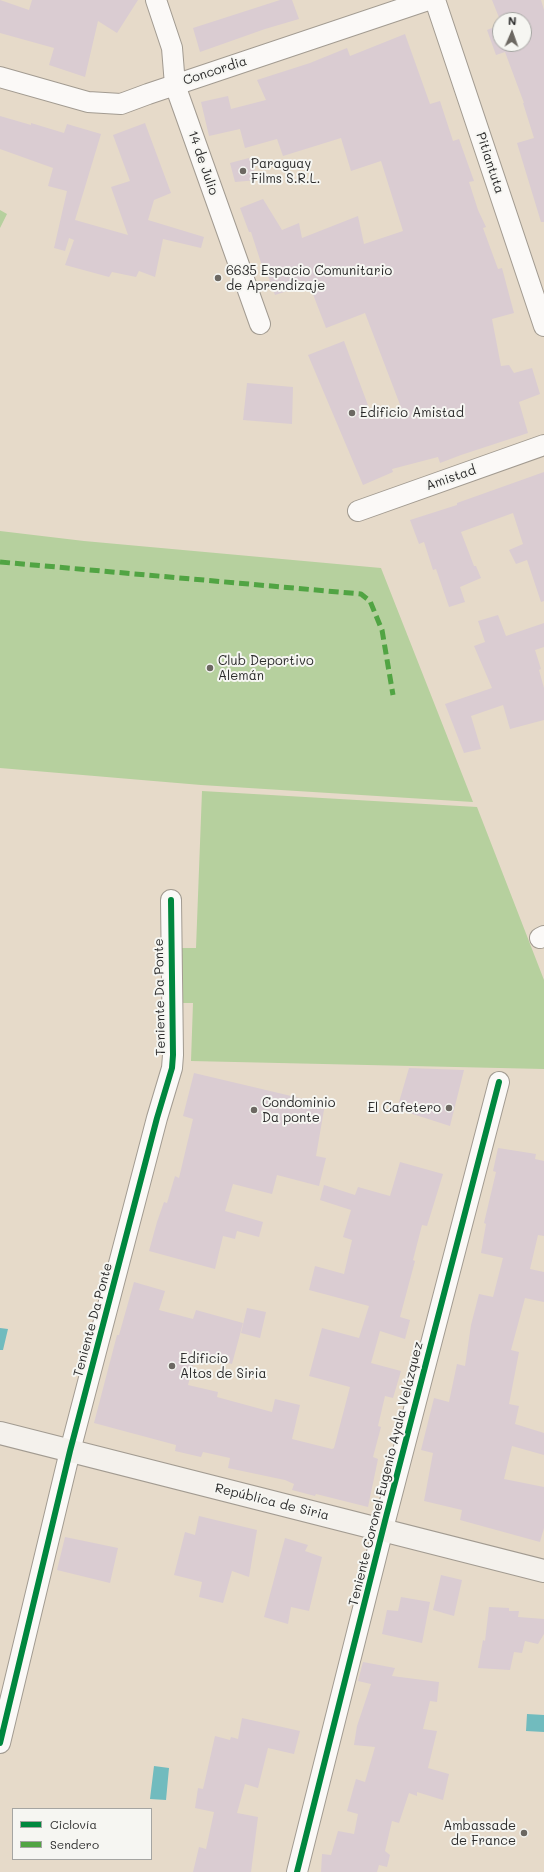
<!DOCTYPE html>
<html>
<head>
<meta charset="utf-8">
<style>
	body { margin:0 }
	#map { position:relative; width:544px; height:1872px; overflow:hidden; background:#e6dac9; font-family:Mali,sans-serif }
	canvas { display:block }
	.legend { position:absolute; left:12px; top:1808px; width:140px; height:52px; box-sizing:border-box; background:#f6f6f2; border:1px solid #a5a5a2; margin:0; padding:5px 7px; list-style:none; font-size:12px; color:#2b2b2b }
	.legend li { display:flex; align-items:center; gap:8px; height:20px }
	.legend b { width:20px; border:1px solid #a5a5a2 }
	.north { position:absolute; left:492px; top:12px; width:40px; height:40px; box-sizing:border-box; background:#f6f6f2; border:1px solid #a5a5a2; border-radius:50%; rotate:2deg; font-size:11px; font-weight:700; line-height:16px; text-align:center; color:#2b2b2b }
	.north::after { content:''; display:block; margin:auto; width:14px; height:18px; background:#6c6862; clip-path:polygon(50% 0,100% 100%,50% 72%,0 100%) }
</style>
</head>
<body>
<div id="map">
<canvas width="544" height="1872"></canvas>
<ul class="legend">
<li><b style="height:5px;background:#00873e"></b>Ciclovía</li>
<li><b style="height:5px;background:#51a443"></b>Sendero</li>
</ul>
<div class="north">N</div>
</div>
<script>
const ctx = document.querySelector('canvas').getContext('2d');
ctx.lineJoin = 'round';
function paint(path, color) { ctx.fillStyle = color; ctx.fill(path, 'evenodd'); }
const shape = rows => new Path2D(rows.map(r => 'M' + r).join(''));
function trace(path, color, width, dash) { ctx.strokeStyle = color; ctx.lineWidth = width; ctx.lineCap = dash ? 'butt' : 'round'; ctx.setLineDash(dash || []); ctx.stroke(path); }
function drawText(font, color, halo, rows, align = 'center') {
  ctx.font = font + ' Mali,sans-serif'; ctx.lineWidth = 4; ctx.setLineDash([]); ctx.textBaseline = 'middle'; ctx.strokeStyle = halo; ctx.fillStyle = color; for (const [text, x, y, turn = 0] of rows) {
    ctx.save(); ctx.translate(x, y); ctx.rotate((+turn || 0) * Math.PI / 180); ctx.textAlign = isNaN(turn) ? turn : align; if (halo) ctx.strokeText(text, 0, 0); ctx.fillText(text, 0, 0); ctx.restore();
  }
}
const green = shape([
	[0,210,7,214,0,228],
	[0,531,84,541,381,568,473,802,201,785,0,768],
	[202,791,477,807,544,980,544,1069,191,1061,193,1003,180,1003,179,948,196,948]
]);
const water = shape([
	[0,1328,8,1329,3,1350,0,1350],
	[527,1714,544,1715,544,1732,526,1731],
	[154,1766,169,1768,166,1800,150,1799]
]);
const building = shape([
	[0,0,29,10,32,0,138,0,117,33,98,21,85,77,49,65,54,48,0,33],
	[280,0,292,0,299,19,265,29,200,52,193,28],
	[492,0,541,0,544,10,544,222,541,222,517,143,534,138,523,103,524,103,505,52,496,55,487,30,500,25,500,44,524,44,524,20,500,20],
	[405,34,430,104,440,101,453,141,459,139,474,181,469,182,478,210,486,227,483,228,498,269,502,268,514,313,492,319,501,366,509,365,514,373,532,368,540,394,519,402,528,433,461,455,440,463,438,457,392,469,393,472,363,485,308,355,344,341,372,416,402,410,365,313,326,328,309,284,275,295,266,271,264,272,251,232,249,232,240,208,263,199,282,230,299,223,302,238,358,216,364,244,403,231,381,161,351,171,341,138,283,156,277,139,245,148,240,129,209,136,201,102,228,96,231,109,266,100,257,80,310,63,347,48,350,56],
	[0,116,31,125,31,123,64,133,67,124,101,134,75,220,128,235,111,187,130,181,113,135,145,123,171,193,154,200,148,220,204,237,201,248,163,239,155,277,139,271,136,277,112,272,109,277,65,265,74,240,69,238,65,251,54,248,67,191,48,186,53,168,0,149],
	[249,158,258,180,235,182,230,163],
	[247,383,293,387,292,424,243,420],
	[544,472,544,601,541,602,527,560,516,564,509,550,523,544,513,513,461,532,474,566,476,566,481,578,460,587,465,602,449,607,436,569,433,570,424,542,419,544,410,520,457,505,457,503],
	[498,615,506,636,544,623,544,647,535,650,541,669,539,670,544,688,544,720,510,729,503,705,471,716,481,749,464,753,445,704,492,688,474,646,485,642,478,621],
	[409,1068,464,1070,450,1126,397,1109],
	[194,1073,325,1104,316,1156,326,1158,319,1186,277,1175,272,1194,233,1184,225,1211,263,1222,259,1237,237,1231,235,1239,223,1236,215,1269,149,1251,157,1222,164,1202,167,1203,175,1176,179,1178,193,1119,183,1116],
	[498,1148,536,1154,535,1159,544,1161,544,1236,538,1235,530,1269,544,1272,544,1302,525,1298,511,1350,519,1352,509,1404,519,1406,515,1424,544,1433,544,1455,512,1446,504,1479,544,1487,544,1528,540,1542,460,1520,462,1510,424,1501,433,1453,421,1450,434,1398,449,1402,457,1364,465,1366,471,1325,479,1294,493,1297,503,1258,481,1253,486,1224,484,1223,496,1172,493,1171],
	[400,1162,443,1174,427,1226,422,1225,413,1260,415,1261,400,1317,410,1320,405,1339,380,1331,371,1363,401,1371,393,1398,385,1396,378,1426,381,1427,373,1457,378,1459,368,1507,316,1494,315,1496,292,1490,294,1484,285,1480,228,1468,230,1458,203,1452,201,1457,175,1451,176,1445,94,1423,117,1335,119,1335,134,1282,165,1291,159,1310,193,1319,196,1310,243,1323,232,1364,196,1354,188,1385,218,1392,217,1397,272,1412,275,1399,300,1405,292,1439,332,1449,334,1448,350,1387,309,1376,322,1328,359,1338,369,1306,309,1290,315,1266,344,1274,352,1240,343,1237,351,1210,320,1200,324,1185,355,1195,358,1187,390,1196],
	[247,1308,266,1312,260,1338,241,1333],
	[199,1516,257,1530,249,1577,232,1571,223,1603,199,1597,202,1582,174,1575,185,1532,195,1535],
	[65,1537,118,1548,110,1583,57,1570],
	[285,1538,308,1545,305,1551,322,1557,309,1611,291,1607,288,1624,264,1617],
	[441,1575,462,1580,454,1616,433,1610],
	[401,1597,430,1602,422,1643,382,1634,387,1610,398,1611],
	[489,1607,509,1608,509,1611,519,1611,518,1617,544,1619,544,1634,538,1644,525,1641,522,1653,514,1652,510,1670,478,1668,483,1640,485,1641],
	[363,1662,395,1668,392,1676,439,1682,437,1702,430,1701,423,1729,437,1731,428,1768,449,1774,443,1800,417,1792,417,1796,409,1793,399,1823,392,1821,385,1851,390,1855,387,1867,379,1865,377,1872,321,1872,322,1854,331,1855,338,1831,354,1834,358,1814,347,1811,356,1779,365,1782,375,1747,354,1745,357,1726,371,1684,358,1681],
	[242,1718,300,1731,294,1754,268,1748,258,1788,245,1784,237,1813,258,1817,251,1872,193,1872,199,1847,206,1849,214,1812,195,1808,198,1788,203,1789,215,1736,230,1740,231,1737,238,1739]
]);
const street = shape([
	[156,0,172,48,175,85,260,324],
	[435,0,544,326],
	[0,77,88,102,121,104,148,94,428,0],
	[358,511,544,445],
	[540,938,544,936],
	[0,1743,70,1451,157,1118,172,1068,173,1055,171,900],
	[297,1872,386,1517,499,1082]
]);
const secondary = shape([
	[0,1433,544,1571]
]);
const quiet = shape([
	[0,562,361,594,370,601,382,630,393,695]
]);
const cycleway = shape([
	[0,1743,70,1451,157,1118,172,1068,173,1055,171,900],
	[297,1872,386,1517,499,1082]
]);
const markers = [
	[243,171,4,"#6c6862"],
	[218,278,4,"#6c6862"],
	[352,413,4,"#6c6862"],
	[210,668,4,"#6c6862"],
	[449,1108,4,"#6c6862"],
	[254,1110,4,"#6c6862"],
	[172,1366,4,"#6c6862"],
	[524,1833,4,"#6c6862"]
];
const streetNames = [
	["Concordia",215,71,-18],
	["14 de Julio",203,163,71],
	["Pitiantuta",490,163,72],
	["Amistad",451,478,-19],
	["Teniente Da Ponte",160,997,-91],
	["Teniente Da Ponte",93,1320,-75],
	["Teniente Coronel Eugenio Ayala Velázquez",386,1474,-76],
	["República de Siria",272,1502,14]
];
const poiNames = [
	["Paraguay",251,164],
	["Films S.R.L.",251,179],
	["6635 Espacio Comunitario",226,271],
	["de Aprendizaje",226,286],
	["Edificio Amistad",360,413],
	["Club Deportivo",218,661],
	["Alemán",218,676],
	["Condominio",262,1103],
	["Da ponte",262,1118],
	["El Cafetero",441,1108,"right"],
	["Edificio",180,1359],
	["Altos de Siria",180,1374],
	["Ambassade",516,1826,"right"],
	["de France",516,1841,"right"]
];
paint(green, '#b6d09e');
paint(water, '#71bbbe');
paint(building, '#daccd2');
trace(street, '#a29b91', 22);
trace(secondary, '#a29b91', 24);
trace(street, '#fbf9f7', 20);
trace(secondary, '#f4f1ec', 22);
trace(quiet, '#51a443', 5, [10, 5]);
trace(cycleway, '#00873e', 6);
for (const [x, y, r, color] of markers) { const dot = new Path2D(); dot.arc(x, y, r, 0, 2 * Math.PI); ctx.fillStyle = color; ctx.fill(dot); trace(dot, '#f6f6f2', 1.5); }
drawText('13px', '#2b2b2b', '#f6f6f2', streetNames);
drawText('13px', '#2b2b2b', '#f6f6f2', poiNames, 'left');
</script>
</body>
</html>
